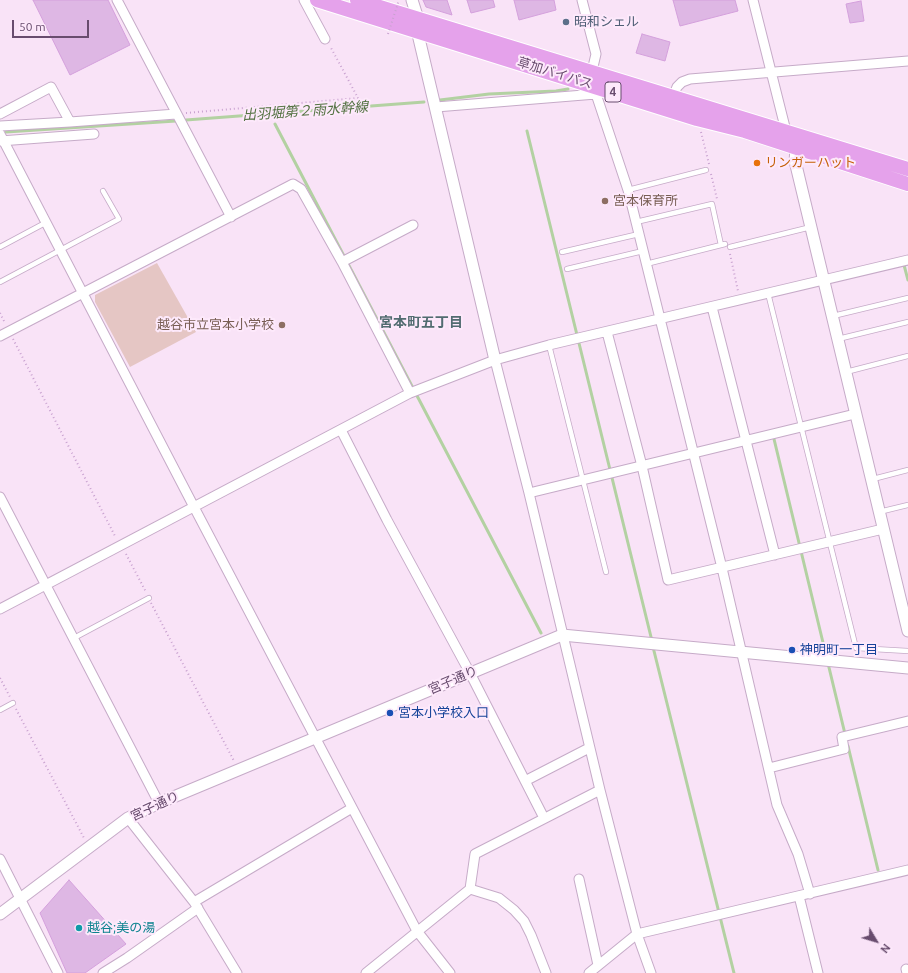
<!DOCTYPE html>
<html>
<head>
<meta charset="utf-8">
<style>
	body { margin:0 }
	#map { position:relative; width:908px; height:973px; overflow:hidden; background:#f9e3f7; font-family:Ubuntu,sans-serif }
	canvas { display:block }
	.north { position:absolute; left:856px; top:921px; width:40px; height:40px; -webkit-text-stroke:3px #fde9fb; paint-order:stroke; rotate:128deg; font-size:11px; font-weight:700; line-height:16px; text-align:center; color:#684c6e }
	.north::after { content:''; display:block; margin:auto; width:14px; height:18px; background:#684c6e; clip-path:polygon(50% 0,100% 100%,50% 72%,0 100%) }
	.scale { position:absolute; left:12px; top:20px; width:77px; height:18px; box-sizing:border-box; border:2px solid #684c6e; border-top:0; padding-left:5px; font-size:12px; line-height:14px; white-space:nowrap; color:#684c6e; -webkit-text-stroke:3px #fde9fb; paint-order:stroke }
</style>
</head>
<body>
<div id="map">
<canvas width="908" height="973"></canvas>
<div class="north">N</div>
<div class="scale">50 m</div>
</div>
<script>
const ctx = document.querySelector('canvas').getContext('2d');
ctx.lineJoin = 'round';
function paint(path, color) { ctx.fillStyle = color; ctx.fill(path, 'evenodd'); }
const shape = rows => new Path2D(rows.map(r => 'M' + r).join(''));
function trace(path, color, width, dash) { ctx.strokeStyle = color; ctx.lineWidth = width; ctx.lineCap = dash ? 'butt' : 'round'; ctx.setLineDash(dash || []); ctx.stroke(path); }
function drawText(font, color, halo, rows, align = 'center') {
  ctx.font = font + ' Ubuntu,"Noto Sans JP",sans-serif'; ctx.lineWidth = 4; ctx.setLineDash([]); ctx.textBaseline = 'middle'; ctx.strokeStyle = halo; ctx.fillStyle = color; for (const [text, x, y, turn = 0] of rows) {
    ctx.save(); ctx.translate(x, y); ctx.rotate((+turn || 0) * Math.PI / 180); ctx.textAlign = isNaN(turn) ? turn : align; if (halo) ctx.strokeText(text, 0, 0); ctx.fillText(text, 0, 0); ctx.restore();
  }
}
const green = shape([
	[157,263,196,332,130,367,95,302,95,295]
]);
const stream = shape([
	[440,100,489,94,556,91,568,89],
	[186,120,424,102],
	[275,124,541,633],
	[527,131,652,641],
	[6,132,176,121],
	[904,265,908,280],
	[774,439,845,734],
	[653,647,734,973],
	[848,746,878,870]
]);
const building = shape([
	[33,0,108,0,130,45,70,75,33,0],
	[423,0,447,0,452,15,426,7,423,0],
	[467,0,493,0,495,7,471,13,467,0],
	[514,0,554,0,556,10,519,20,514,0],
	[673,0,735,0,738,11,680,26,673,0],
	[861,1,864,21,850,23,846,4,861,1],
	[642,34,670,42,665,61,636,53,642,34],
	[69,880,126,944,85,973,67,973,40,913,69,880]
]);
const path = shape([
	[186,113,358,98,330,46],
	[701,132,709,164],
	[711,174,717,199],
	[730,254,738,291],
	[0,313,5,323],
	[13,339,116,538],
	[126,554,146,592],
	[151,603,234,761],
	[0,678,10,697],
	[16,709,84,838]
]);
const service = shape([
	[628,190,706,170],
	[636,222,712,204,721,245],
	[0,247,45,223],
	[730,247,811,227],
	[562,252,639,234],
	[646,264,725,244],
	[567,269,643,251],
	[0,282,119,219,103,191],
	[768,293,856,648,908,651],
	[833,316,908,298],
	[838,339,908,322],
	[549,345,606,572],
	[846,372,908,356],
	[873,479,908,470],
	[879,512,908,505],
	[74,638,149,598],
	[0,710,13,703]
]);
const minor = shape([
	[117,0,231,217],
	[304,0,325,39],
	[582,0,596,54,592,71],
	[753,0,786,131],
	[673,97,677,87,682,82,690,79,908,61],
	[436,107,596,94,628,190,636,222,722,568,777,805,798,854,810,894],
	[0,114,51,87,70,122,176,114],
	[0,126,70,122],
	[0,134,194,507,417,931,450,973],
	[0,141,94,134],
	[342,262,413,225],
	[712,307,775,555],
	[607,332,642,466,668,580,883,529],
	[0,336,293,184,301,189,342,262,410,393],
	[495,360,529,493,600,790,637,934,651,973],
	[341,430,387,520,470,673,544,818],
	[529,493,855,414],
	[0,497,159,803],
	[0,609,410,393,495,360,549,345,908,260],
	[769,768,844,749,842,737,908,721],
	[525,781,589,748],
	[128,818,194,902,237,973],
	[0,859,58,973],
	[579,879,598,965],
	[470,889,499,898,514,910,524,921,531,935,546,973],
	[799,896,818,973],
	[194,902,352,808],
	[906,969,907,973],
	[103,973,127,958,198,908],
	[366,973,470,889,475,854,600,790],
	[589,973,637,934,908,870]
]);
const tertiary = shape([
	[412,0,418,19,417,30,495,360],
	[796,149,795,161,908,631],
	[0,914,128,818,159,803,562,635,908,668]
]);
const trunk = shape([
	[317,0,697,119,745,131,908,184],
	[357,0,908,169]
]);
const pathBridge = shape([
	[388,34,399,0]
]);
const markers = [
	[566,22,4,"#5c6f8a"],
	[757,163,4,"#e8710a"],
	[605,201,4,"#8d6e63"],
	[282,325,4,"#8d6e63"],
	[792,650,4,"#1a4fb4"],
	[390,713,4,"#1a4fb4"],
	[79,928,4,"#0f9aa8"]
];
const shields = [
	[613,92,16]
];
const shieldNames = [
	["4",613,92]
];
const serviceNames = [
	["昭和シェル",574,22]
];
const streetNames = [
	["草加バイパス",555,73,17],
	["宮子通り",453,680,-23],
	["宮子通り",155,806,-25]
];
const foodNames = [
	["リンガーハット",765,163]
];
const educationNames = [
	["宮本保育所",613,201],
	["越谷市立宮本小学校",274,325,"right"]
];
const transitNames = [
	["神明町一丁目",800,650],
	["宮本小学校入口",398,713]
];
const cultureNames = [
	["越谷;美の湯",87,928]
];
const waterNames = [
	["出羽堀第２雨水幹線",305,111,-4]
];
const neighbourhoodNames = [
	["宮本町五丁目",421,322]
];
paint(green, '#e5c6c4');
trace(stream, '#b3d1a2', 3);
paint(building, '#deb7e4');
trace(building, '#d4a0dc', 1);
trace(service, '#c6abc8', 6);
trace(minor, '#c6abc8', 11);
trace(tertiary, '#c6abc8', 13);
trace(trunk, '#fff', 16);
trace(path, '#c9a2d0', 2, [1, 3]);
trace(service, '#fff', 4.5);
trace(minor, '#fff', 9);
trace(tertiary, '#fff', 11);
trace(trunk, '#e5a2eb', 14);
trace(pathBridge, '#c9a2d0', 2, [1, 3]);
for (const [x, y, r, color] of markers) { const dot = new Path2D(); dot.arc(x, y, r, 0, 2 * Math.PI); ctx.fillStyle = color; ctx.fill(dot); trace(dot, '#fde9fb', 1.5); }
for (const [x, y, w] of shields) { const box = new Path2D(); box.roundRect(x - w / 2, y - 10, w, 20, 3); ctx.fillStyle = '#fde9fb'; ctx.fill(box); trace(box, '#684c6e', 1); }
drawText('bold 12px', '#684c6e', null, shieldNames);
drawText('13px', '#4e5e75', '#fde9fb', serviceNames, 'left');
drawText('13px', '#684c6e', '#fde9fb', streetNames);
drawText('13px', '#c56008', '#fde9fb', foodNames, 'left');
drawText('13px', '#785e54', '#fde9fb', educationNames, 'left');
drawText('13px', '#164399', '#fde9fb', transitNames, 'left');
drawText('13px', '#0d838f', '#fde9fb', cultureNames, 'left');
drawText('italic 14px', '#537242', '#fde9fb', waterNames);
drawText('bold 14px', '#526c71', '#fde9fb', neighbourhoodNames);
</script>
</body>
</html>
